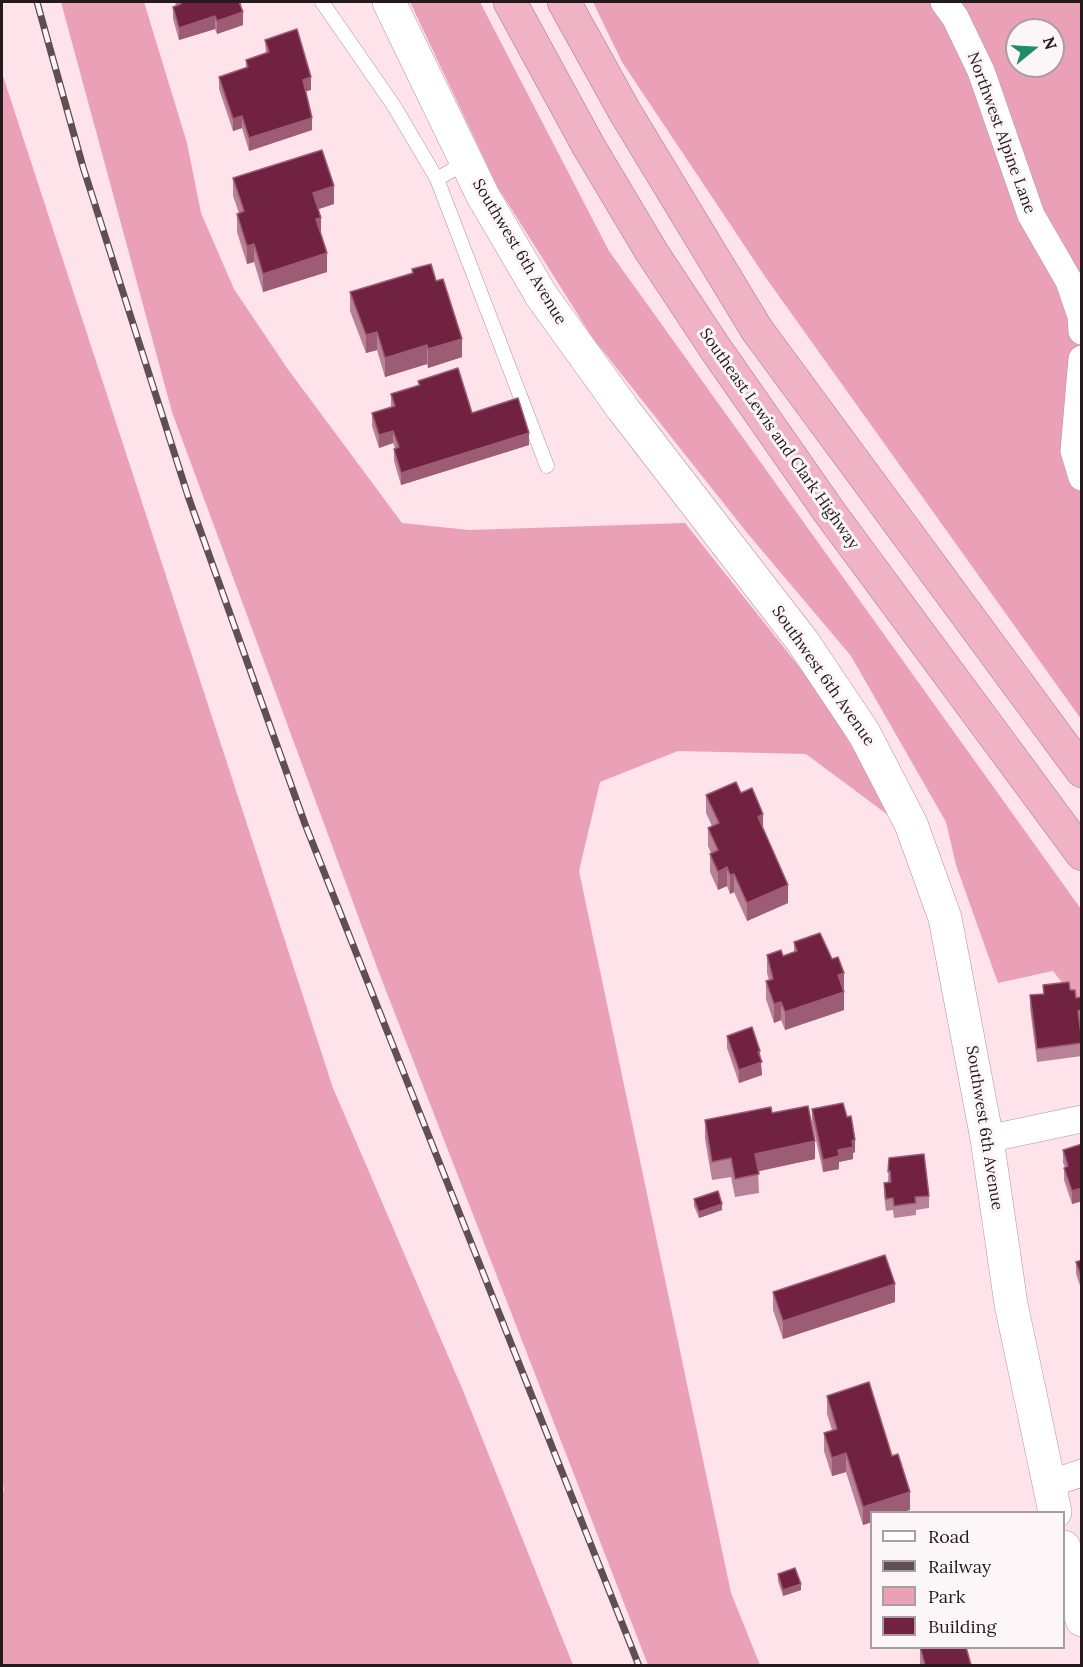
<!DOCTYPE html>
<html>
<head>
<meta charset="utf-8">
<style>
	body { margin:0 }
	#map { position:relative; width:1083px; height:1667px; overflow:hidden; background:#fee3ea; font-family:Lora,serif }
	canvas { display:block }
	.frame { position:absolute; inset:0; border:3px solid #24191c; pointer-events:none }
	.legend { position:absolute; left:870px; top:1511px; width:195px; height:138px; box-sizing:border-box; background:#fdf6f8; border:2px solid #a69ea0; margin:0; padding:8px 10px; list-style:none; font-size:18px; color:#24191c }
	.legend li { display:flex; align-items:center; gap:12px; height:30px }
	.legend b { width:30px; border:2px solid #a69ea0 }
	.north { position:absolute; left:1005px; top:18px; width:60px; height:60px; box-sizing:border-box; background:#fdf6f8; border:2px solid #a69ea0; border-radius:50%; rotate:72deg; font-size:16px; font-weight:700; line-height:24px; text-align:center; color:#24191c }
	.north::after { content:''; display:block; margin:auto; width:21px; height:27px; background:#208c6a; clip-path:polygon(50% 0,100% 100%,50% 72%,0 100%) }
</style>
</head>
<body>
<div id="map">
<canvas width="1083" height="1667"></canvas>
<div class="frame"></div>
<ul class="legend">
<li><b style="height:8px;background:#fff"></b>Road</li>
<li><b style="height:8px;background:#5f4f54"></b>Railway</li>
<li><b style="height:16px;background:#eaa1b7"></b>Park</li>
<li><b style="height:16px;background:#712241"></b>Building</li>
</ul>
<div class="north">N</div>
</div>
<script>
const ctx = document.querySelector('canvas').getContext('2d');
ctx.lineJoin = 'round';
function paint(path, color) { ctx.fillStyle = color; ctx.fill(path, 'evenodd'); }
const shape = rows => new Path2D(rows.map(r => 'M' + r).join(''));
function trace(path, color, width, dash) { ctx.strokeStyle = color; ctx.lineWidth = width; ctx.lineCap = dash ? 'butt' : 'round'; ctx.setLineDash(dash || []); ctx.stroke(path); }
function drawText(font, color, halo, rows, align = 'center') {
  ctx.font = font + ' Lora,serif'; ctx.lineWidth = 6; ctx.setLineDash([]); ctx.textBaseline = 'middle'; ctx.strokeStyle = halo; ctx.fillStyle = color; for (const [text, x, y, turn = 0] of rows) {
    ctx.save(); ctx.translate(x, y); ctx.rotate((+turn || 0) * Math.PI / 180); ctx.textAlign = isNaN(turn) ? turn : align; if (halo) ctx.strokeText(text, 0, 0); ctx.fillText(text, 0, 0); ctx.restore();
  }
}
const green = shape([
	[61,2,144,2,187,143,201,213,234,289,287,368,402,523,469,530,685,523,820,693,896,821,806,754,678,751,600,782,579,871,731,1593,760,1665,648,1665,378,970,172,412],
	[410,2,480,2,609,251,1081,909,1081,1006,1053,971,998,983,956,865,946,822,851,656,748,534,592,337,497,186],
	[593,2,1081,2,1081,719,766,278,622,62],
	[1017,30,1053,30,1053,66,1017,66],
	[2,73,333,1088,464,1393,573,1665,2,1665,2,1496,4,1489,2,1479]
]);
const service = shape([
	[322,2,394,106,437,179],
	[466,162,437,179,547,466]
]);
const minor = shape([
	[944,2,955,17,981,71,1031,215,1069,281,1081,316,1082,331],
	[1082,359,1074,451,1082,477],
	[987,1139,1082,1119],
	[1048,1484,1082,1473]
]);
const tertiary = shape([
	[389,2,483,196,541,295,623,409,803,642,864,733,911,824,945,918,987,1139,1011,1304,1055,1512],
	[1064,1547,1082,1620]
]);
const trunk = shape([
	[510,2,589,147,651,251,715,348,830,513,1082,854],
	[564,2,625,112,757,330,1082,771]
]);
const rail = shape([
	[37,2,83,167,188,496,305,824,639,1666]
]);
const wall = shape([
	[175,2,241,2,243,25,217,34,215,29,179,40,173,19,173,7,176,6],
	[265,40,311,90,306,91,312,130,249,151,242,128,233,131,219,89,219,77,246,68,246,60,266,54],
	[233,178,334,204,318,209,321,234,327,272,263,292,254,262,247,264,237,232,237,214,239,213,233,196],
	[412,269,436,281,462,357,428,368,427,364,385,377,377,350,366,353,350,311,350,292,412,273],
	[418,381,472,413,529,445,401,485,394,461,394,449,395,448,393,443,379,448,372,426,372,413,391,407,391,394,418,385],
	[741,793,763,828,788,903,747,921,734,892,730,894,727,886,718,890,710,872,710,854,711,853,708,846,708,828,712,826,706,813,706,795],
	[794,942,832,959,844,973,844,1010,785,1030,781,1020,774,1023,766,999,766,981,769,980,767,973,767,955,783,956,794,952],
	[1043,985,1070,990,1076,998,1082,999,1082,1023,1079,1023,1082,1040,1082,1056,1037,1062,1030,1008,1030,995,1043,994],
	[727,1036,760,1058,762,1075,739,1083,727,1048],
	[812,1109,855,1152,853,1153,853,1159,839,1162,839,1169,823,1172,812,1122],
	[705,1120,815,1159,758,1171,759,1193,735,1197,731,1177,712,1180,705,1139],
	[1082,1144,1082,1201,1072,1204,1064,1180,1064,1168,1065,1167,1063,1163,1063,1150],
	[889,1158,929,1196,929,1208,916,1210,916,1215,894,1218,893,1210,886,1211,884,1195,884,1183,888,1182],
	[694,1199,722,1210,699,1218,694,1206],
	[1082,1260,1082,1291,1076,1274,1076,1262],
	[773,1292,895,1302,783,1339,773,1310],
	[1080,1338,1082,1338,1082,1356,1080,1351],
	[827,1396,910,1510,872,1512,872,1522,863,1525,846,1472,832,1476,824,1451,824,1433,832,1430,827,1414],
	[778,1574,801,1590,783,1596,778,1581],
	[920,1647,966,1647,971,1665,920,1665]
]);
const shadedWall = shape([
	[243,12,243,25,217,34,217,21],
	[215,16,215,29,179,40,179,28],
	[311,77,311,90,303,92,303,80],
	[242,116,242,128,233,131,233,119],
	[312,118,312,130,249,151,249,138],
	[334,186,334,204,313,211,313,193],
	[321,218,321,236,316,219],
	[254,244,254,262,247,264,247,246],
	[327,253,327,272,263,292,263,274],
	[377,332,377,350,366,353,366,335],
	[462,339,462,357,428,368,428,349],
	[427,345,427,364,385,377,385,358],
	[393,431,393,443,379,448,379,435],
	[529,433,529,445,401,485,401,473],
	[763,814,763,833,758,817],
	[727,867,727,886,718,890,718,872],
	[734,874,734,892,730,894,730,875],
	[788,885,788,903,747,921,747,903],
	[844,973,844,991,838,975],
	[844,992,844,1010,785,1030,785,1012],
	[781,1002,781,1020,774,1023,774,1004],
	[760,1051,762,1075,739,1083,739,1070,758,1052],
	[855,1140,855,1152,853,1153,853,1159,839,1162,839,1169,823,1172,823,1160,852,1141],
	[815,1141,815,1159,755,1172,755,1154],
	[1082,1188,1082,1201,1072,1204,1072,1191],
	[722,1204,722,1210,699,1218,699,1212],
	[895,1284,895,1302,783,1339,783,1321],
	[846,1453,846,1472,832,1476,832,1458],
	[910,1492,910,1510,903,1512,872,1512,872,1522,863,1525,863,1507],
	[801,1584,801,1590,783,1596,783,1590]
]);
const building = shape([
	[180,2,239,2,243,12,217,21,215,16,179,28,173,7,181,4,180,2],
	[297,29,311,77,303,80,312,118,249,138,242,116,233,119,219,77,248,67,246,60,269,52,265,40,297,29],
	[322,150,334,186,313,193,321,218,316,219,327,253,263,274,254,244,247,246,237,214,244,211,233,178,322,150],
	[431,264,436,281,443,279,462,339,428,349,427,345,385,358,377,332,366,335,350,292,413,273,412,269,431,264],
	[458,368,472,413,518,398,529,433,401,473,394,449,399,447,393,431,379,435,372,413,395,406,391,394,420,385,418,381,458,368],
	[736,782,741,793,752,788,763,814,758,817,788,885,747,903,734,874,730,875,727,867,718,872,710,854,718,850,708,828,719,823,706,795,736,782],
	[820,933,832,959,838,957,844,973,838,975,844,992,785,1012,781,1002,774,1004,766,981,773,979,767,955,781,950,783,956,797,951,794,942,820,933],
	[1069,982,1070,990,1075,990,1076,998,1081,997,1082,1010,1078,1011,1082,1043,1037,1049,1030,995,1044,994,1043,985,1069,982],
	[752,1027,760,1051,758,1052,762,1062,739,1070,727,1036,752,1027],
	[843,1103,847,1117,851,1116,855,1140,852,1141,853,1147,838,1150,839,1156,823,1160,812,1109,843,1103],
	[808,1106,815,1141,755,1154,759,1174,735,1179,731,1158,712,1162,705,1120,771,1107,772,1113,808,1106],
	[1082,1144,1082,1188,1072,1191,1064,1168,1068,1166,1063,1150,1082,1144],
	[924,1154,929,1196,915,1197,916,1203,894,1206,893,1198,886,1199,884,1183,891,1182,890,1171,888,1172,889,1158,924,1154],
	[718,1191,722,1204,699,1212,694,1199,718,1191],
	[885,1255,895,1284,783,1321,773,1292,885,1255],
	[1082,1260,1082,1279,1076,1262,1082,1260],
	[869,1382,892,1456,898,1454,910,1492,863,1507,846,1453,832,1458,824,1433,837,1429,827,1396,869,1382],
	[795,1568,801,1584,783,1590,778,1574,795,1568],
	[920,1647,966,1647,971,1665,925,1665,920,1647]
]);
const streetNames = [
	["Northwest Alpine Lane",1001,133,70],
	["Southwest 6th Avenue",519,252,59],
	["Southeast Lewis and Clark Highway",779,439,55],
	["Southwest 6th Avenue",823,676,55],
	["Southwest 6th Avenue",984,1128,81]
];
paint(green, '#eaa1b7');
trace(service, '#b2949c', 15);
trace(minor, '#b2949c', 28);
trace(tertiary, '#b2949c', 34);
trace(trunk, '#a67181', 34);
trace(service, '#fff', 14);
trace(minor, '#fff', 27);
trace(tertiary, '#fff', 33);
trace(trunk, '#f0b3c6', 33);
trace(rail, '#5f4f54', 7);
trace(rail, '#fdf6f8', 4.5, [14]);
paint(wall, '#b88296');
paint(shadedWall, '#9b5c74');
paint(building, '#712241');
trace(building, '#9b5c74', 1.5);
drawText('16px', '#24191c', '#fdf6f8', streetNames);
</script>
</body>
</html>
